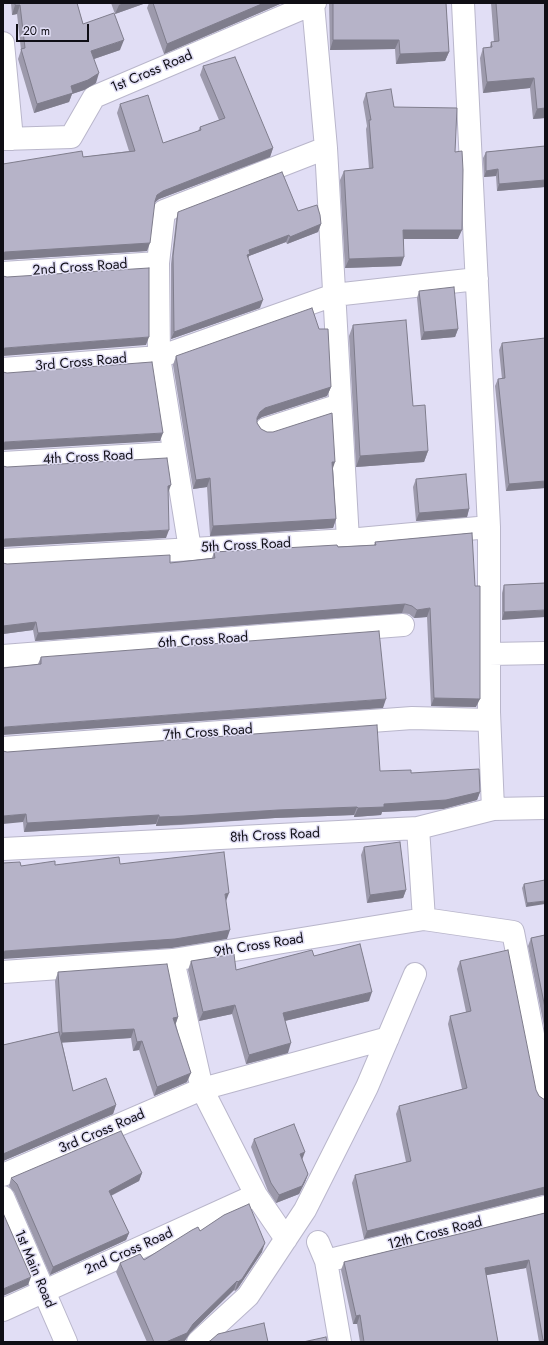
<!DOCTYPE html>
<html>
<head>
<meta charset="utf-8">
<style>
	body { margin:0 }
	#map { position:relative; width:548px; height:1345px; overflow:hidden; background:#e1def5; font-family:Jost,sans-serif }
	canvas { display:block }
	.frame { position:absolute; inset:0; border:4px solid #0f0e15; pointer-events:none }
	.scale { position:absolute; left:16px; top:24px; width:73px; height:18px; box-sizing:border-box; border:2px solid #0f0e15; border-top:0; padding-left:5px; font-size:12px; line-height:14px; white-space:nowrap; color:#0f0e15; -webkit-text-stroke:3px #e1def5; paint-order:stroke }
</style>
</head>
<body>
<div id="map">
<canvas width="548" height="1345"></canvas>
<div class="frame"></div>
<div class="scale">20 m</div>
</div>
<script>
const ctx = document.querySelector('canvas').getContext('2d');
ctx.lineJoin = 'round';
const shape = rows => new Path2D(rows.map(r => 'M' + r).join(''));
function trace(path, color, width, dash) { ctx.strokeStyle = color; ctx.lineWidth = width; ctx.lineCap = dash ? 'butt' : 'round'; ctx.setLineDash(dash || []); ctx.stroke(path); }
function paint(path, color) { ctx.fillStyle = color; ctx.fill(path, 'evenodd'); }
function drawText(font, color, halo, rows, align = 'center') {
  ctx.font = font + ' Jost,sans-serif'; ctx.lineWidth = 3; ctx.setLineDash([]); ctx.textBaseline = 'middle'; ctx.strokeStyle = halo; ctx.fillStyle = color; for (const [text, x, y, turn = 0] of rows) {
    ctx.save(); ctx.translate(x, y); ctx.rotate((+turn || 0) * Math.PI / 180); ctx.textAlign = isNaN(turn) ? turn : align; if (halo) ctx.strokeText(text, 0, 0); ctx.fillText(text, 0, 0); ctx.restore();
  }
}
const minor = shape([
	[463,3,489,527,489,712,493,809],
	[313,4,326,148,348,540],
	[3,43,12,139],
	[3,139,71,137,94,97,315,3],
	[3,273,158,263],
	[3,369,159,357,334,295,477,279],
	[266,429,340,405],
	[3,463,173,453],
	[190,549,159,357,158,263,164,211,326,148],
	[3,560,348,540,489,527],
	[489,654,545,653],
	[3,656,403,625],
	[3,748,412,718,489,720],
	[418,828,424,919],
	[3,849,418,828,493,809,545,808],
	[173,960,202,1089,256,1195,286,1239],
	[3,972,173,960,424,919,513,932,545,1096],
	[3,1175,202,1089,388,1038],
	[3,1197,66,1342],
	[318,1242,326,1261,340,1342],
	[326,1261,545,1207],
	[3,1310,256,1195],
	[198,1342,248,1296,305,1210,367,1087,415,974]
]);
const wall = shape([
	[11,3,77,3,83,24,120,50,94,59,96,83,84,90,72,94,69,102,34,113,18,59,21,50,17,14,12,15],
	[111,3,146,3,115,14],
	[149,3,280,3,280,4,164,54,147,8],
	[329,3,446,3,449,52,445,61,396,64,395,49,330,50],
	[491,3,545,3,545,118,533,119,530,88,483,93,480,58,483,48,490,47,491,42,494,42],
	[203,66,273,148,270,157,159,199,154,203,147,251,3,260,3,164,83,157,129,151,117,113,120,104,163,143,198,131,200,127,219,120,200,75],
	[366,93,394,107,455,152,458,239,404,239,401,266,345,268,340,180,344,171,369,169,366,129,367,126,363,102],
	[545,146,545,187,497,191,496,176,484,177,483,158,486,152],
	[298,211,321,224,318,232,287,244,286,242,249,256,248,258,260,308,171,339,171,264,176,220,178,212],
	[419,291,458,329,455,337,421,340,417,298],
	[353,325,413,406,428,451,424,462,356,467,349,336],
	[502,343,545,488,506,491,495,386,498,379,502,379,499,350],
	[176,356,331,387,327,396,262,417,257,420,257,423,261,429,333,469,336,519,333,528,210,536,207,487,193,489,173,365],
	[416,479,469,509,467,517,416,521,413,487],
	[472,533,476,707,431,706,427,617,414,618,409,614,402,613,35,641,33,630,3,634,3,563,7,564,170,563,212,558,214,552,374,545,375,542],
	[545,583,502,620,502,593,504,585],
	[41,657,383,708,38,664],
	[7,752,411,773,480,792,477,800,443,809,382,812,381,815,354,817,354,815,275,818,181,825,156,826,156,824,24,832,23,822],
	[364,847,406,890,403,898,367,903,361,855],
	[545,880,526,907,522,888,524,884],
	[545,935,545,1031,528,946,531,938],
	[314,956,369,1001,285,1021,288,1053,246,1064,232,1014,199,1021,188,970,191,961,236,970],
	[460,961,539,1096,545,1100,545,1195,542,1195,364,1239,352,1183,355,1175,406,1162,396,1114,399,1106,462,1089,448,1024,450,1016,466,1012,457,969],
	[58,972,178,1017,175,1025,187,1082,154,1096,139,1050,133,1051,131,1038,62,1042,73,1091,116,1105,113,1114,3,1161,3,1045,58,1032,55,981],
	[254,1139,302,1159,308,1174,305,1182,299,1194,276,1203,268,1191,251,1147],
	[142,1173,139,1181,111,1196,129,1233,126,1240,50,1275,14,1192,9,1186,11,1178],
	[545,1213,545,1342,539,1342,526,1268,486,1275,498,1342,360,1342,357,1324,353,1324,341,1270,344,1262],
	[200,1231,262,1252,238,1288,235,1291,234,1290,190,1333,184,1342,147,1342,116,1272,120,1263,144,1260]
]);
const shadedWall = shape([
	[123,3,146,3,115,14,119,5],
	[264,3,280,3,280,4,164,54,167,44],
	[15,5,20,5,17,14,12,15],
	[124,40,120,50,88,61,91,51],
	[333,40,399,40,395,49,330,50],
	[449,52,445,61,396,64,400,54],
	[99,73,96,83,84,90,72,94,69,102,34,113,37,104,71,86],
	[534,78,530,88,483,93,487,82],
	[545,108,545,118,533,119,537,109],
	[273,148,270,157,159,199,154,203,152,210,157,195,163,191],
	[498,169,496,176,484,177,486,171],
	[545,180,545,187,497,191,499,184],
	[321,224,318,232,287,244,290,237],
	[403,230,462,230,458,239,400,239],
	[289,235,286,242,249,256,247,261,244,262,249,250],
	[150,243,147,251,3,260,3,253,5,252],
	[404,257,401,266,345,268,349,259],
	[263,300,260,308,171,339,174,332],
	[458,329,455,337,421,340,424,332],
	[149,337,146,345,3,356,3,349,5,348],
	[331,387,327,396,262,417,256,421,257,418,260,412,265,408],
	[163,433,160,441,3,450,3,443,5,442],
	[428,451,424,462,356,467,360,456],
	[332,462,335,462,332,471],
	[210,478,207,487,193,489,196,480],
	[545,481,545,488,506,491,509,484],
	[171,485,168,493,168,486],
	[469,509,467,517,416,521,419,513],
	[336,519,333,528,210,536,213,526],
	[169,530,166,538,3,547,3,540,5,539],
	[405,604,402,613,35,641,38,633],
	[430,608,427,617,414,618,417,610],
	[545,610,545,617,502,620,504,612],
	[36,622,33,630,3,634,3,626],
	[434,698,480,699,476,707,431,706],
	[386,699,383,708,3,735,3,728,5,727],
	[480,792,477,800,443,809,382,812,381,815,354,817,358,808,384,804],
	[357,807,354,815,275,818,156,826,159,817,278,810],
	[26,814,23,822,3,824,3,816],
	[159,815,156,824,24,832,27,823],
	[406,890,403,898,367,903,370,895],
	[229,893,226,901,225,894],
	[545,901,545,904,526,907,527,903],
	[230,930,227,939,172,948,3,959,3,952,5,951],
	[372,992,369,1001,280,1022,283,1013],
	[235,1005,232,1014,199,1021,203,1012],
	[178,1017,175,1026,173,1018],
	[134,1029,131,1038,58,1043,62,1033],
	[142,1041,139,1050,133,1051,137,1042],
	[291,1043,288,1053,246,1064,249,1055],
	[191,1073,187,1082,154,1096,157,1087],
	[116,1105,113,1114,3,1161,3,1154],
	[305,1152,302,1160,300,1154],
	[142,1173,139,1181,106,1198,109,1191],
	[308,1174,305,1182,299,1194,276,1203,279,1195],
	[545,1187,545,1195,542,1195,364,1239,367,1231],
	[129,1233,126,1240,50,1275,53,1267],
	[265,1243,262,1252,238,1288,235,1291,238,1282],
	[529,1260,526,1268,482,1276,485,1268],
	[31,1277,28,1285,3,1296,3,1289],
	[237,1281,234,1290,190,1333,184,1342,166,1342,193,1324],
	[360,1315,357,1324,353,1324,356,1316]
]);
const building = shape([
	[15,3,77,3,83,24,114,13,124,40,91,51,99,73,88,80,71,86,73,93,37,104,21,49,25,48,20,5,15,5,15,3],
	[153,3,264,3,167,44,153,3],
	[333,3,446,3,449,52,400,54,399,40,333,40,333,3],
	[496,3,545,3,545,108,537,109,534,78,487,82,483,48,492,47,491,42,499,41,496,3],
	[235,57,273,148,163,191,157,195,155,201,150,243,5,252,3,253,3,164,82,151,83,157,135,151,120,104,148,95,163,143,201,130,200,127,225,118,203,66,235,57],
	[391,89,394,107,457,108,455,152,462,151,463,170,462,230,403,230,404,257,349,259,344,171,373,168,369,120,371,120,366,93,391,89],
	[545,146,545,180,499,184,498,169,486,171,486,152,545,146],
	[282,172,298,211,317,205,320,215,321,224,290,237,289,235,249,250,250,254,247,255,263,300,174,332,173,256,178,212,282,172],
	[149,268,149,337,5,348,3,349,3,276,7,277,149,268],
	[454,287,458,329,424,332,419,291,454,287],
	[312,308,319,329,328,329,331,387,265,408,260,412,257,418,257,423,261,429,267,432,273,432,332,413,335,462,332,462,336,519,213,526,210,478,196,480,176,356,312,308],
	[406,320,413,406,425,405,428,451,360,456,353,325,406,320],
	[545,338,545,481,509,484,498,379,505,378,502,343,545,338],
	[152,362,163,433,5,442,3,443,3,372,7,373,152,362],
	[167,458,171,485,168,486,169,530,5,539,3,540,3,466,7,467,167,458],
	[466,474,469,509,419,513,416,479,466,474],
	[472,533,475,586,480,586,480,699,434,698,430,608,417,610,412,606,405,604,38,633,36,622,3,626,3,563,7,564,170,555,170,563,215,558,214,552,337,545,338,547,376,545,375,542,472,533],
	[545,583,545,610,504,612,504,585,545,583],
	[379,631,386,699,5,727,3,728,3,668,41,664,41,657,379,631],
	[377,725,380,771,411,770,411,773,479,769,480,792,446,800,384,804,384,807,358,808,357,807,278,810,184,816,159,817,159,815,27,823,26,814,3,816,3,751,7,752,377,725],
	[400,842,406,890,370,895,364,847,400,842],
	[224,852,229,893,225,894,230,930,175,939,5,951,3,952,3,863,20,862,21,866,55,861,55,865,119,857,120,864,224,852],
	[545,880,545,901,527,903,524,884,545,880],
	[545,935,545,1008,531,938,545,935],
	[360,944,372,992,283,1013,291,1043,249,1055,235,1005,203,1012,191,961,234,954,236,970,312,950,314,956,360,944],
	[508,950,536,1090,539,1096,545,1100,545,1187,367,1231,355,1175,411,1161,399,1106,467,1088,450,1016,471,1011,460,961,508,950],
	[167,964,178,1017,173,1018,191,1073,157,1087,142,1041,137,1042,134,1029,62,1033,58,972,167,964],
	[59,1032,73,1091,106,1078,116,1105,3,1154,3,1045,59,1032],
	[294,1124,305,1152,300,1154,308,1174,302,1186,279,1195,271,1183,254,1139,294,1124],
	[121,1131,142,1173,109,1191,129,1233,53,1267,17,1184,11,1178,121,1131],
	[249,1204,265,1243,242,1279,238,1282,237,1281,193,1324,187,1333,166,1342,154,1342,120,1263,140,1254,144,1260,192,1230,198,1227,200,1231,224,1215,249,1204],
	[3,1213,31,1277,3,1289,3,1213],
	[545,1213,545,1340,543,1340,529,1260,485,1268,498,1342,364,1342,360,1315,356,1316,344,1262,545,1213],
	[264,1323,268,1342,207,1342,210,1341,218,1334,264,1323],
	[326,1337,327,1342,303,1342,326,1337]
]);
const streetNames = [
	["1st Cross Road",152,72,-23],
	["2nd Cross Road",80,268,-4],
	["3rd Cross Road",81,363,-5],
	["4th Cross Road",88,458,-3],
	["5th Cross Road",246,546,-3],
	["6th Cross Road",203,641,-4],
	["7th Cross Road",208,733,-4],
	["8th Cross Road",275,836,-3],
	["9th Cross Road",259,946,-9],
	["3rd Cross Road",102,1132,-23],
	["12th Cross Road",435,1234,-14],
	["2nd Cross Road",129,1252,-24],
	["1st Main Road",34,1269,67]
];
trace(minor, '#b9b6cb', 24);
trace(minor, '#fff', 22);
paint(wall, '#9d9aac');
paint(shadedWall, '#7f7d8c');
paint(building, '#b6b3c8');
trace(building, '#7f7d8c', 1);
drawText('14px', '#0f0e15', '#e1def5', streetNames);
</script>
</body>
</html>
